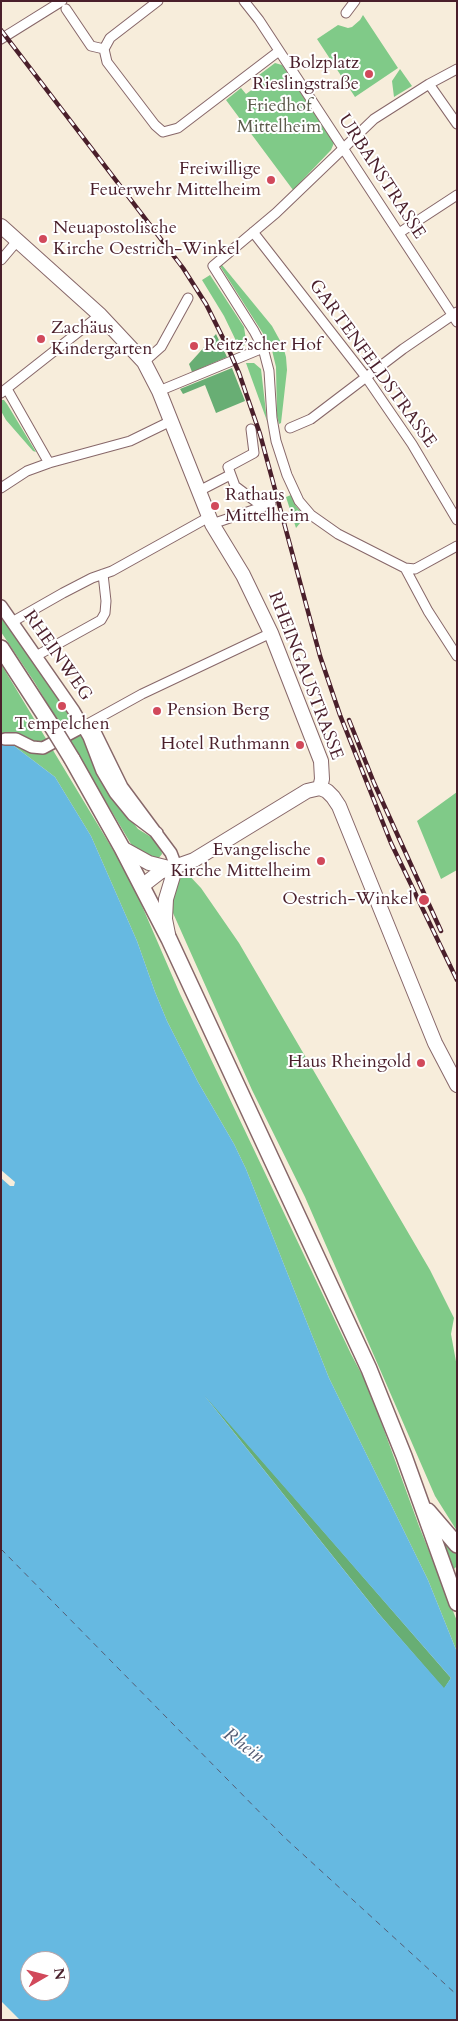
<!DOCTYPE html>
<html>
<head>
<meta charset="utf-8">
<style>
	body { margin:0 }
	#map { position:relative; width:458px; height:2021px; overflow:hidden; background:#f7eddb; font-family:Cardo,serif }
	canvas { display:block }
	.frame { position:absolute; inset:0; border:2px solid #4a1f2b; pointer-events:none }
	.north { position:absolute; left:20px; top:1951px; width:50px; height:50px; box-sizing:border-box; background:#fff; border:1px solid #b7a5aa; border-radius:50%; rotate:82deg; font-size:14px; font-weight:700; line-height:20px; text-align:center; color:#4a1f2b }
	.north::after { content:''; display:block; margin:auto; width:18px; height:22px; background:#d1495b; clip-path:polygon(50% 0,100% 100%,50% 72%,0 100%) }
</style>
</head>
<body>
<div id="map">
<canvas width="458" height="2021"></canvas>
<div class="frame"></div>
<div class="north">N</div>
</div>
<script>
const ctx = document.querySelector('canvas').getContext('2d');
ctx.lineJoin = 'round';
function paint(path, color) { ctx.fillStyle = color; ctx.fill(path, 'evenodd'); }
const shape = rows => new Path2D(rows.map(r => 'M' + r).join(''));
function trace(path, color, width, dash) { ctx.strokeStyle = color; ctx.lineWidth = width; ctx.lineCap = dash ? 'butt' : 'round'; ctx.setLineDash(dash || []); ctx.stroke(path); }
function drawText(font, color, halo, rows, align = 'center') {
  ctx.font = font + ' Cardo,serif'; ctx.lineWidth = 4; ctx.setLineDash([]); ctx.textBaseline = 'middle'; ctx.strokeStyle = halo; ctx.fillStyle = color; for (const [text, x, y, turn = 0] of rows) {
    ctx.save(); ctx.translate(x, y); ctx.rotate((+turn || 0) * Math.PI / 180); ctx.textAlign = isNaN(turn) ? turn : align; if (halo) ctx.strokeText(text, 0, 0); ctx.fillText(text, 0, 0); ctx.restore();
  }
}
const green = shape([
	[363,15,398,68,355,97,317,39,338,25,348,28,352,27,360,20],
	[275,63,282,65,334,143,331,150,293,190,226,100,241,88,246,94,264,81,259,75],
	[400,69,412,86,394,97,392,81],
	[222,265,272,326,283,346,286,357,287,370,281,423,279,424,277,416,276,367,271,346,220,266],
	[210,275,244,327,246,340,244,346,240,349,224,316,202,280],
	[246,363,254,363,261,369,267,421],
	[1,400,4,400,7,404,36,452,33,451,6,420,1,411],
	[291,495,296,506,305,517,296,528,286,497],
	[1,614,67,704,104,785,138,829,151,837,161,848,162,854,158,859,154,860,134,849,35,683,1,632],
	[1,664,130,878,180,994,351,1354,368,1386,419,1526,457,1621,457,1652,428,1580,329,1378,246,1169,234,1144,198,1082,167,1021,155,992,137,941,91,836,55,777,5,739,1,734],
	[457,792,457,870,441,879,417,821],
	[186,872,201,888,239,943,430,1270,454,1318,451,1334,457,1367,457,1531,435,1496,305,1197,252,1090,173,913,172,899,178,882],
	[439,1530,457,1550,457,1566,453,1570]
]);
const forest = shape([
	[216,334,227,357,192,372,189,364],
	[232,368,245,401,216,413,205,385,183,394,180,389],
	[192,1380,451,1678,444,1689,379,1614]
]);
const water = shape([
	[1,734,5,739,55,777,91,836,137,941,155,992,167,1021,198,1082,234,1144,246,1169,329,1378,428,1580,457,1652,457,2020,20,2020,1,2001,1,1178,10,1186,14,1186,15,1182,1,1170],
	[204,1395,451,1678,444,1688,379,1614],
	[30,1961,60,1961,60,1991,30,1991]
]);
const ferry = shape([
	[1,1549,284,1837,457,1995]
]);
const minor = shape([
	[158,1,110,38,104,49,107,62,155,125,163,132,178,128,279,51],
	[244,1,259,20,457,322],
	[66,9,91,46,104,49],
	[346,13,355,1],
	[1,39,62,1],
	[457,69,429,84,374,119,276,213,213,266,254,331,263,348,269,371,272,418,276,441,287,475,299,501,311,515,338,534,405,568,428,611,457,656],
	[429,84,457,124],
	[253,232,366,377,412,444,457,520],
	[399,233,457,195],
	[1,260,18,240],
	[144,362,161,347,188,298],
	[7,389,49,463],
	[159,391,263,348],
	[1,393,100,315],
	[290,428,311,419,403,349,457,312],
	[251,429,254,453,228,467,235,486,263,507],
	[1,488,27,471,49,463,130,441,171,421],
	[199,491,230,475],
	[212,524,271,504],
	[405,568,415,569,457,546],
	[12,622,63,593,92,578,112,571,209,517],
	[36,656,101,620,105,613,106,601,103,574],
	[84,726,142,694,271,633]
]);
const tertiary = shape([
	[1,606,74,711,89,737,102,771,115,793,133,815,157,833],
	[95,732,122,787,171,853,176,866],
	[5,739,16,739,32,747,43,748,84,726]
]);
const secondary = shape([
	[1,226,100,315,144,362,159,391,212,524,243,575,271,633,321,761,322,779,320,788],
	[122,848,149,863,169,868],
	[142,886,160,872,194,860,307,791,320,788,327,791,333,797,339,806,435,1043,457,1085],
	[168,934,165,919,166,899,176,866]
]);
const primary = shape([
	[1,648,53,728],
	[72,759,122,848,169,939,369,1369,404,1456,457,1603],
	[428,1511,457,1545]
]);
const rail = shape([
	[1,30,183,268,206,304,228,348,239,373,260,434,320,656,340,715,391,843,457,980],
	[349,720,374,783,441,931]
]);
const primaryBridge = shape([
	[53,728,72,759]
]);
const markers = [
	[369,74,5,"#d1495b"],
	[271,180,5,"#d1495b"],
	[43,239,5,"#d1495b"],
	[41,339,5,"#d1495b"],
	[194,346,5,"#d1495b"],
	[215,506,5,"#d1495b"],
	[62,706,5,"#d1495b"],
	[157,711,5,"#d1495b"],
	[300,745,5,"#d1495b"],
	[321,861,5,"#d1495b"],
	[424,900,6,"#d1495b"],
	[421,1063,5,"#d1495b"]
];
const poiNames = [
	["Bolzplatz",359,64],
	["Rieslingstraße",359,85],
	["Freiwillige",261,170],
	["Feuerwehr Mittelheim",261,191],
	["Neuapostolische",53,229,"left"],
	["Kirche Oestrich-Winkel",53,250,"left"],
	["Zachäus",51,329,"left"],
	["Kindergarten",51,350,"left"],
	["Reitz’scher Hof",204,346,"left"],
	["Rathaus",225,496,"left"],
	["Mittelheim",225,517,"left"],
	["Pension Berg",167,711,"left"],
	["Tempelchen",62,725,"center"],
	["Hotel Ruthmann",290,745],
	["Evangelische",311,851],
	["Kirche Mittelheim",311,872],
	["Oestrich-Winkel",413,900],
	["Haus Rheingold",411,1063]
];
const parkNames = [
	["Friedhof",279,107],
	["Mittelheim",279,128]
];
const streetNames = [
	["URBANSTRASSE",381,177,57],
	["GARTENFELDSTRASSE",372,364,54],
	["RHEINWEG",57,656,55],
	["RHEINGAUSTRASSE",305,676,69]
];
const waterNames = [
	["Rhein",243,1746,36]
];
paint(green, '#80ca88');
paint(forest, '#68ae74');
paint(water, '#66b9e1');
trace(ferry, '#555d74', 1, [6, 5]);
trace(minor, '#876769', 11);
trace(tertiary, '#876769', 14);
trace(secondary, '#876769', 16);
trace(primary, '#876769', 18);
trace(minor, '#fff', 9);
trace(tertiary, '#fff', 11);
trace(secondary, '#fff', 14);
trace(primary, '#fff', 15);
trace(rail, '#4a1f2b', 4.5);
trace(rail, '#fff', 2.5, [8]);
trace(primaryBridge, '#876769', 18, []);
trace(primaryBridge, '#fff', 15);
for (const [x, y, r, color] of markers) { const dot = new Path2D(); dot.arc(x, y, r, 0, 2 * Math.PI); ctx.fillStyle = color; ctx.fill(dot); trace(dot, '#fff', 2); }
drawText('18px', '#4a1f2b', '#fff', poiNames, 'right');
drawText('18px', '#5d5b4c', '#fff', parkNames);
drawText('18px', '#4a1f2b', '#fff', streetNames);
drawText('italic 19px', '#555d74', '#fff', waterNames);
</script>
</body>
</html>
